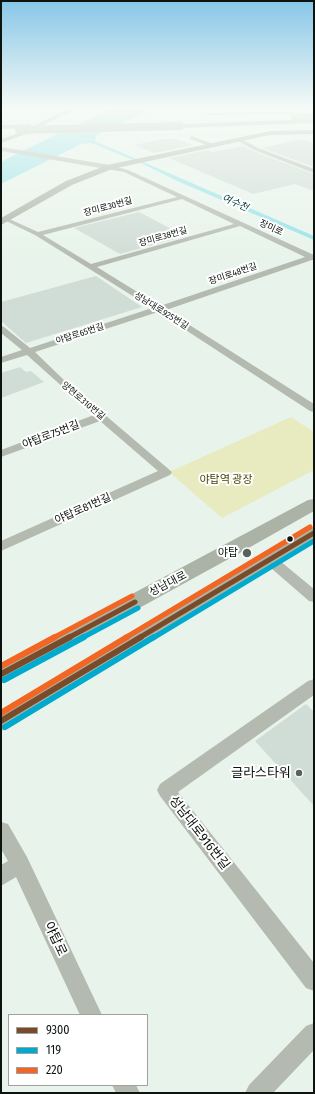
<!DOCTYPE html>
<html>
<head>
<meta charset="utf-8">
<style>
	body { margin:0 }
	#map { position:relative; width:315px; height:1094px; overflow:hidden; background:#e8f4eb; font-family:"Fira Sans Condensed",sans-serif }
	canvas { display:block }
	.frame { position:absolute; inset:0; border:2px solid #0d140f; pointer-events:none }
	.legend { position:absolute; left:8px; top:1014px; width:140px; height:72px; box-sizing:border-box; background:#fff; border:1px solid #9ea19f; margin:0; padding:5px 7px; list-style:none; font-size:12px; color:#0d140f }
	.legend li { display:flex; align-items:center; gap:8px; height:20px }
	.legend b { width:20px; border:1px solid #9ea19f }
</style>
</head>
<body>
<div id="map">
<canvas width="315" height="1094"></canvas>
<div class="frame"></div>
<ul class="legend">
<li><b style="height:5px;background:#7a4b2a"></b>9300</li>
<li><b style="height:5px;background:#00a9ce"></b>119</li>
<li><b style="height:5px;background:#f26522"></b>220</li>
</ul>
</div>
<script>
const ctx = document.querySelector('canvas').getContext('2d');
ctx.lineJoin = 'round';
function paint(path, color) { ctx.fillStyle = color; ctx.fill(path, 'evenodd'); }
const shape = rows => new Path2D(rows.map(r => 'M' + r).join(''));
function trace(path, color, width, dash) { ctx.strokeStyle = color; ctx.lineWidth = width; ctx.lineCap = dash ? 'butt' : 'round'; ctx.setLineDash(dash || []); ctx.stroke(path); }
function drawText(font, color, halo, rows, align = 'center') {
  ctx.font = font + ' "Fira Sans Condensed","Noto Sans KR",sans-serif'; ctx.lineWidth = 4; ctx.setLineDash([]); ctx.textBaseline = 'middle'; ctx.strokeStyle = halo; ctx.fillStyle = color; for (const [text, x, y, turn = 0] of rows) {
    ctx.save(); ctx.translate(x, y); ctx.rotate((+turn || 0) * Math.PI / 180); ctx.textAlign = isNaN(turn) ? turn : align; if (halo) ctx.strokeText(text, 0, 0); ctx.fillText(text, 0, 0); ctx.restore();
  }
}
const green = shape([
	[291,417,314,432,314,470,222,518,169,472]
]);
const water = shape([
	[112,109,153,109,104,131,96,136,95,141,314,236,314,240,175,180,143,164,91,143,81,144,1,184,1,162,59,133]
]);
const building = shape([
	[163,139,176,139,194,145,154,153,135,145],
	[301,139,314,143,314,167,262,148],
	[243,146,253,151,314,174,314,191,295,184,253,194,169,158,207,150,213,152],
	[139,212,185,236,120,254,74,228],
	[96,276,142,307,26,343,1,321,1,302],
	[20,367,26,372,31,371,44,382,1,398,1,373],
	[306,704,314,712,314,806,255,741]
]);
const minor = shape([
	[284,112,307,114,314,116,314,118,284,114,206,115,204,114,206,113,284,112],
	[192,136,213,144,214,145,209,146,190,139,190,137,192,136],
	[236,138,240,138,258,148,314,169,314,173,254,150,236,140,236,138],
	[1,147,110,165,128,170,314,255,314,260,312,260,166,310,314,404,314,412,310,411,158,312,35,352,64,380,172,472,170,475,1,551,1,541,158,471,100,421,1,457,1,450,94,415,27,355,1,363,1,357,22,350,1,333,1,326,4,327,30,348,152,308,35,235,2,219,7,218,38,232,177,197,124,172,1,151,1,147],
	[182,199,234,224,91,264,43,235,182,199],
	[240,226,305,257,160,306,97,267,240,226],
	[269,554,274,556,314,589,314,602,309,601,264,562,262,559,264,556,269,554],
	[314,679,314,695,178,792,314,963,314,991,306,988,160,796,157,790,160,784,308,681,314,679],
	[1,822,8,824,27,857,102,1015,80,1015,16,877,1,886,1,865,8,861,1,849,1,822],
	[314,1023,314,1050,273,1093,245,1093,249,1085,306,1026,314,1023],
	[112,1085,136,1085,140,1093,116,1093,112,1085]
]);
const major = shape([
	[67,109,75,109,26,134,1,143,1,139,22,132,67,109],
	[314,130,314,134,270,135,112,169,72,185,1,225,1,218,66,181,107,165,270,131,314,130],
	[314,499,314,511,245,550,8,680,1,682,1,664,308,500,314,499],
	[314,527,314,541,9,728,1,731,1,710,308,529,314,527]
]);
const highway = shape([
	[314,119,314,123,180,128,176,126,180,124,314,119],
	[28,124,31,124,31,128,1,129,1,125,28,124]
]);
const highwayBridge = shape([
	[295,118,314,117],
	[19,130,180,126]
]);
const bus1Far1 = shape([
	[68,638,135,602],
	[139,638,314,533]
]);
const bus1 = shape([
	[1,674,70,637],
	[1,721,141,637]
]);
const bus2Far1 = shape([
	[82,638,138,608],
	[153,638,314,541]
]);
const bus2 = shape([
	[4,680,84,637],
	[5,727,154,637]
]);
const bus3Far1 = shape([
	[53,638,132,596],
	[125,638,310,527]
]);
const bus3 = shape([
	[1,666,55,637],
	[1,713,127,637]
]);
const markers = [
	[290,539,3.5,"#0d140f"],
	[247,553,5,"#5a625c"],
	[299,773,4,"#5a625c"]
];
const farStreetnames = [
	["장미로30번길",108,207,-15],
	["장미로",271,228,25],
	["장미로38번길",163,237,-16],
	["장미로48번길",233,274,-19],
	["성남대로925번길",161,311,32],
	["야탑로65번길",80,334,-18],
	["양현로310번길",83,401,40]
];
const farWaternames = [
	["여수천",235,203,24]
];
const streetNames = [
	["야탑로75번길",51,435,-21],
	["야탑로81번길",83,509,-24],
	["성남대로",168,584,-28]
];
const parkNames = [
	["야탑역 광장",226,480]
];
const poiNames = [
	["야탑",238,553]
];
const nearPoinames = [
	["글라스타워",291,773]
];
const nearStreetnames = [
	["성남대로916번길",199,833,52],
	["야탑로",55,939,65]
];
paint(green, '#e8eac0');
paint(water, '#95e2e8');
paint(building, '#d0dcd6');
paint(minor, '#b4bab0');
paint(major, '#aab3a5');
paint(highway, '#aeb8aa');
trace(highwayBridge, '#aeb8aa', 8);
trace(bus1Far1, '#7a4b2a', 5);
trace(bus1, '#7a4b2a', 6);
trace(bus2Far1, '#00a9ce', 5);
trace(bus2, '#00a9ce', 6);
trace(bus3Far1, '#f26522', 5);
trace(bus3, '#f26522', 6);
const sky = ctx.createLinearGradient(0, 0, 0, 263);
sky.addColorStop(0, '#87c6e8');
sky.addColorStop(0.41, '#f5faf6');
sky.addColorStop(1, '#f5faf600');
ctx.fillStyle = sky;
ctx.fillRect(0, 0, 315, 263);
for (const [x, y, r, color] of markers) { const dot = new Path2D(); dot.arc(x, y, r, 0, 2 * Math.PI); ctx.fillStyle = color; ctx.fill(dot); trace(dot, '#fff', 1.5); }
drawText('9px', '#0d140f', '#fff', farStreetnames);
drawText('italic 10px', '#03383d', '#fff', farWaternames);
drawText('11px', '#0d140f', '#fff', streetNames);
drawText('11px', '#4a4304', '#fff', parkNames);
drawText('11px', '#0d140f', '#fff', poiNames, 'right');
drawText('13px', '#0d140f', '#fff', nearPoinames, 'right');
drawText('13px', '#0d140f', '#fff', nearStreetnames);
</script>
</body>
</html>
